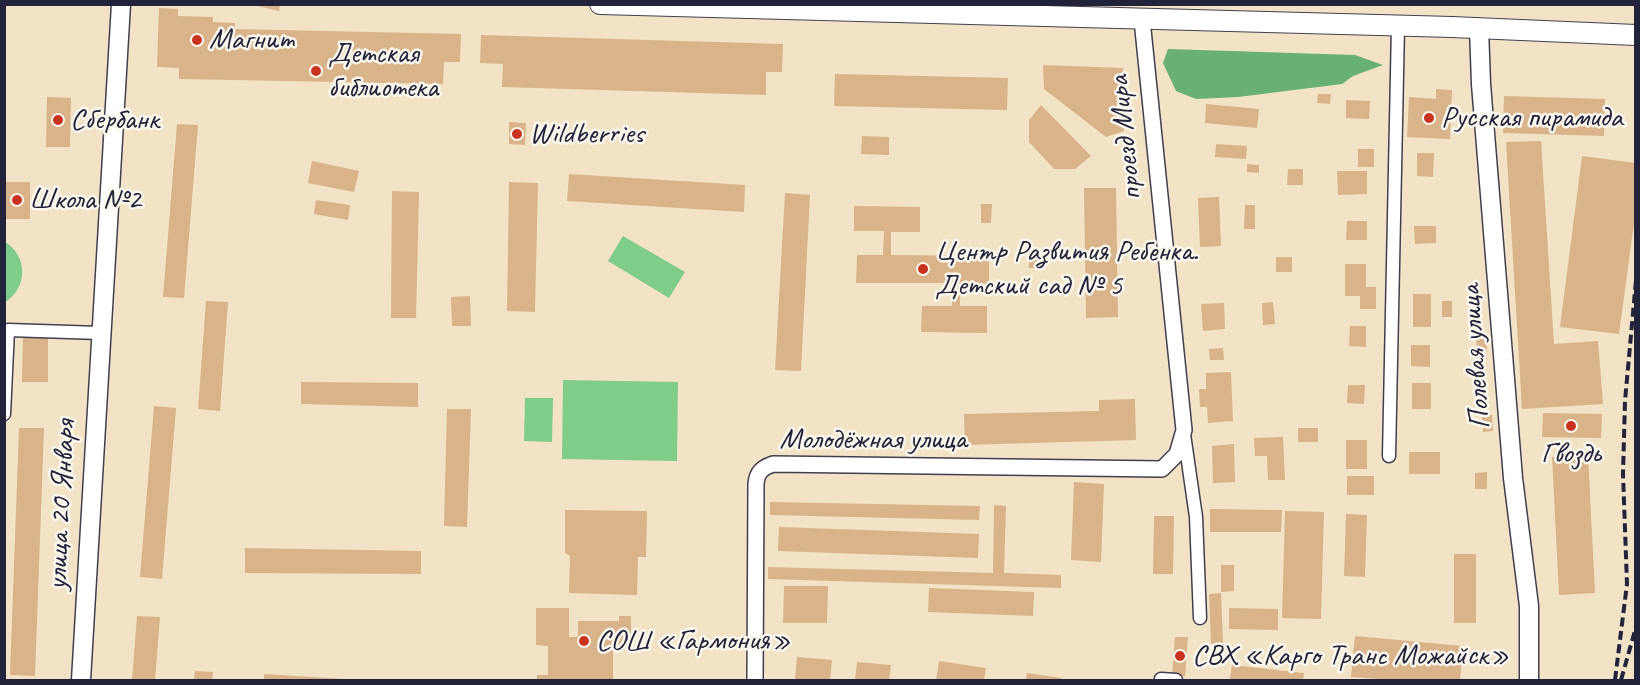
<!DOCTYPE html>
<html>
<head>
<meta charset="utf-8">
<style>
	body { margin:0 }
	#map { position:relative; width:1640px; height:685px; overflow:hidden; background:#f2e3c7; font-family:Caveat,sans-serif }
	canvas { display:block }
	.frame { position:absolute; inset:0; border:6px solid #22223b; pointer-events:none }
</style>
</head>
<body>
<div id="map">
<canvas width="1640" height="685"></canvas>
<div class="frame"></div>
</div>
<script>
const ctx = document.querySelector('canvas').getContext('2d');
ctx.lineJoin = 'round';
function fill(path, color) { ctx.fillStyle = color; ctx.fill(path, 'evenodd'); }
function strokePath(path, color, width, dash) { ctx.strokeStyle = color; ctx.lineWidth = width; ctx.lineCap = dash ? 'butt' : 'round'; ctx.setLineDash(dash || []); ctx.stroke(path); }
function write(font, color, halo, rows, align = 'center') {
  ctx.font = font + ' Caveat,sans-serif'; ctx.lineWidth = 5; ctx.setLineDash([]); ctx.textBaseline = 'middle'; ctx.strokeStyle = halo; ctx.fillStyle = color; for (const [text, x, y, turn = 0] of rows) {
    ctx.save(); ctx.translate(x, y); ctx.rotate((+turn || 0) * Math.PI / 180); ctx.textAlign = isNaN(turn) ? turn : align; if (halo) ctx.strokeText(text, 0, 0); ctx.fillText(text, 0, 0); ctx.restore();
  }
}
const green = new Path2D(`
	M 623,236 L 685,272 L 669,298 L 608,261 Z
	M 5,242 C 28,256 28,288 5,302 Z
	M 563,380 L 678,382 L 677,461 L 562,459 Z
	M 525,398 L 553,398 L 552,442 L 524,441 Z`);
const forest = new Path2D(`
	M 1168,49 L 1355,55 L 1383,65 L 1353,76 L 1342,84 L 1238,97 L 1196,99 L 1176,91 L 1163,63 Z`);
const building = new Path2D(`
	M 249,4 L 280,4 L 279,11 Z
	M 159,8 L 178,9 L 178,16 L 213,17 L 213,22 L 235,23 L 235,29 L 461,34 L 460,62 L 444,62 L 443,84 L 179,79 L 179,68 L 157,67 Z
	M 481,35 L 783,44 L 782,72 L 766,72 L 766,95 L 502,87 L 503,64 L 480,63 Z
	M 1043,65 L 1123,68 L 1124,131 L 1106,137 L 1044,89 Z
	M 835,74 L 1008,78 L 1007,110 L 834,106 Z
	M 1436,89 L 1452,90 L 1450,139 L 1407,137 L 1409,97 L 1436,99 Z
	M 1318,94 L 1331,94 L 1330,104 L 1317,103 Z
	M 1504,96 L 1605,99 L 1604,136 L 1503,133 Z
	M 47,97 L 71,98 L 70,147 L 46,147 Z
	M 1346,100 L 1370,101 L 1369,119 L 1346,118 Z
	M 1206,104 L 1259,109 L 1257,128 L 1205,123 Z
	M 1041,105 L 1091,156 L 1075,169 L 1054,169 L 1029,142 L 1029,120 Z
	M 509,122 L 526,123 L 525,145 L 509,144 Z
	M 177,124 L 198,125 L 184,298 L 163,297 Z
	M 862,136 L 889,137 L 889,155 L 861,154 Z
	M 1541,141 L 1554,344 L 1598,341 L 1603,404 L 1522,409 L 1506,142 Z
	M 1216,144 L 1247,146 L 1246,159 L 1215,157 Z
	M 1358,149 L 1374,149 L 1374,167 L 1358,167 Z
	M 1417,153 L 1434,153 L 1433,177 L 1417,176 Z
	M 1582,156 L 1636,163 L 1636,208 L 1619,334 L 1560,327 Z
	M 312,161 L 359,171 L 354,192 L 308,183 Z
	M 1247,164 L 1259,165 L 1259,173 L 1247,172 Z
	M 1288,169 L 1303,169 L 1303,185 L 1287,185 Z
	M 1337,171 L 1367,171 L 1367,194 L 1338,195 Z
	M 569,174 L 745,185 L 744,212 L 567,201 Z
	M 4,182 L 30,182 L 30,219 L 4,219 Z
	M 509,182 L 538,183 L 535,312 L 507,311 Z
	M 1084,188 L 1116,188 L 1118,317 L 1086,318 Z
	M 392,191 L 419,192 L 416,318 L 391,318 Z
	M 785,193 L 810,195 L 801,371 L 775,370 Z
	M 62,195 L 71,196 L 70,209 L 61,209 Z
	M 1219,197 L 1221,246 L 1200,247 L 1198,198 Z
	M 316,200 L 350,205 L 348,220 L 314,214 Z
	M 981,204 L 992,204 L 991,223 L 981,223 Z
	M 1245,205 L 1255,205 L 1255,229 L 1244,229 Z
	M 854,206 L 920,207 L 920,232 L 891,232 L 891,255 L 989,256 L 989,284 L 960,283 L 960,306 L 987,306 L 987,333 L 921,332 L 922,306 L 952,306 L 952,283 L 856,283 L 857,255 L 883,255 L 884,231 L 854,231 Z
	M 1347,221 L 1367,221 L 1367,240 L 1346,240 Z
	M 1414,226 L 1436,226 L 1436,243 L 1415,244 Z
	M 1029,249 L 1040,249 L 1040,268 L 1029,268 Z
	M 1276,257 L 1292,257 L 1292,272 L 1276,272 Z
	M 1345,264 L 1366,264 L 1366,287 L 1376,287 L 1376,309 L 1360,309 L 1360,296 L 1345,296 Z
	M 1413,294 L 1431,294 L 1431,327 L 1413,327 Z
	M 470,296 L 471,326 L 452,326 L 451,297 Z
	M 206,301 L 228,302 L 220,411 L 198,409 Z
	M 1442,301 L 1452,301 L 1452,317 L 1442,317 Z
	M 1273,302 L 1275,324 L 1263,325 L 1262,303 Z
	M 1224,303 L 1225,329 L 1203,331 L 1201,304 Z
	M 1350,326 L 1366,326 L 1366,347 L 1349,346 Z
	M 23,335 L 48,336 L 48,382 L 22,382 Z
	M 1486,335 L 1487,350 L 1477,351 L 1476,336 Z
	M 1411,345 L 1430,345 L 1430,367 L 1411,366 Z
	M 1223,348 L 1224,360 L 1210,360 L 1209,349 Z
	M 1231,372 L 1233,421 L 1208,423 L 1207,407 L 1200,407 L 1199,389 L 1206,389 L 1206,373 Z
	M 301,382 L 418,383 L 418,407 L 301,404 Z
	M 1412,383 L 1431,383 L 1431,409 L 1412,409 Z
	M 1348,385 L 1365,385 L 1364,404 L 1347,403 Z
	M 1135,399 L 1136,440 L 965,445 L 964,414 L 1099,411 L 1099,400 Z
	M 154,406 L 176,408 L 162,579 L 140,577 Z
	M 447,409 L 471,409 L 467,527 L 444,526 Z
	M 1543,413 L 1602,414 L 1601,438 L 1542,437 Z
	M 1482,415 L 1492,415 L 1493,431 L 1483,432 Z
	M 19,428 L 44,428 L 35,676 L 10,675 Z
	M 1298,428 L 1318,428 L 1318,442 L 1298,442 Z
	M 1283,437 L 1285,480 L 1268,480 L 1267,456 L 1255,456 L 1254,438 Z
	M 1346,440 L 1367,440 L 1367,469 L 1346,469 Z
	M 1234,444 L 1235,482 L 1213,483 L 1212,446 Z
	M 1409,452 L 1440,452 L 1440,474 L 1409,474 Z
	M 1588,455 L 1595,593 L 1559,595 L 1552,457 Z
	M 1487,472 L 1487,489 L 1475,489 L 1475,473 Z
	M 1347,476 L 1374,476 L 1374,495 L 1347,495 Z
	M 1074,482 L 1104,484 L 1101,562 L 1071,560 Z
	M 770,502 L 980,506 L 979,520 L 770,515 Z
	M 994,505 L 1006,506 L 1004,573 L 1061,575 L 1061,588 L 768,579 L 768,567 L 993,573 Z
	M 1210,509 L 1282,510 L 1281,532 L 1210,532 Z
	M 565,510 L 647,511 L 646,557 L 638,557 L 637,595 L 569,593 L 570,556 L 565,553 Z
	M 1285,511 L 1324,512 L 1321,619 L 1282,618 Z
	M 1346,514 L 1367,515 L 1365,577 L 1344,576 Z
	M 1154,516 L 1174,516 L 1173,574 L 1153,574 Z
	M 779,527 L 979,534 L 978,558 L 778,551 Z
	M 245,548 L 421,551 L 421,574 L 245,573 Z
	M 1454,554 L 1476,554 L 1476,623 L 1454,623 Z
	M 1221,565 L 1234,565 L 1234,591 L 1221,592 Z
	M 784,586 L 828,586 L 827,623 L 783,623 Z
	M 929,588 L 1034,592 L 1033,616 L 928,612 Z
	M 1221,593 L 1223,644 L 1211,644 L 1209,594 Z
	M 536,608 L 569,608 L 569,637 L 578,637 L 578,621 L 619,621 L 619,616 L 631,616 L 631,648 L 613,647 L 613,680 L 537,680 L 537,675 L 548,675 L 548,646 L 536,645 Z
	M 1229,608 L 1278,609 L 1278,630 L 1229,629 Z
	M 137,616 L 160,617 L 155,680 L 132,680 Z
	M 1355,636 L 1463,646 L 1460,680 L 1394,680 L 1351,677 Z
	M 1175,637 L 1188,637 L 1185,676 L 1172,675 Z
	M 797,657 L 832,660 L 830,680 L 795,680 Z
	M 939,661 L 986,668 L 984,680 L 936,680 Z
	M 857,662 L 891,665 L 889,680 L 855,680 Z
	M 1232,665 L 1304,673 L 1303,680 L 1230,679 Z
	M 195,671 L 213,672 L 212,680 L 194,680 Z
	M 1027,673 L 1061,678 L 1061,680 L 1026,680 Z
	M 264,674 L 344,679 L 344,680 L 264,680 Z`);
const minor = new Path2D(`
	M 4,414 L 8,330 L 100,333
	M 1184,434 L 1196,517 L 1200,618
	M 1389,456 L 1398,26
	M 1161,679 L 1176,680`);
const tertiary = new Path2D(`
	M 755,680 L 756,484 C 757,472 762,468 773,464 L 1162,469 L 1177,454 L 1184,430 L 1142,20`);
const secondary = new Path2D(`
	M 1479,28 L 1481,84 L 1513,478 L 1529,606 L 1529,680
	M 81,680 L 121,4`);
const primary = new Path2D(`
	M 600,4 L 1452,27 L 1636,35`);
const rail = new Path2D(`
	M 1615,680 L 1627,584 L 1623,474 L 1625,401 L 1636,280
	M 1621,680 L 1636,627`);
const markers = [
	[197,40,6,"#c8321e"],
	[316,71,6,"#c8321e"],
	[1429,118,6,"#c8321e"],
	[58,120,6,"#c8321e"],
	[517,134,6,"#c8321e"],
	[17,200,6,"#c8321e"],
	[923,269,6,"#c8321e"],
	[1571,426,6,"#c8321e"],
	[584,641,6,"#c8321e"],
	[1180,656,6,"#c8321e"]
];
const poiNames = [
	["Магнит",209,40],
	["Детская",328,54],
	["библиотека",328,88],
	["Русская пирамида",1441,118],
	["Сбербанк",70,120],
	["Wildberries",529,134],
	["Школа №2",29,200],
	["Центр Развития Ребенка.",935,252],
	["Детский сад № 5",935,286],
	["Гвоздь",1571,454,"center"],
	["СОШ «Гармония»",596,641],
	["СВХ «Карго Транс Можайск»",1192,656]
];
const streetNames = [
	["проезд Мира",1126,138,-96],
	["Полевая улица",1476,357,-94],
	["Молодёжная улица",873,440],
	["улица 20 Января",62,505,-87]
];
fill(green, '#80cc8a');
fill(forest, '#68b076');
fill(building, '#d9b389');
strokePath(minor, '#413f50', 15);
strokePath(tertiary, '#413f50', 18);
strokePath(secondary, '#413f50', 21);
strokePath(primary, '#413f50', 22);
strokePath(minor, '#fff', 12);
strokePath(tertiary, '#fff', 15);
strokePath(secondary, '#fff', 18);
strokePath(primary, '#fff', 20);
strokePath(rail, '#22223b', 4, [9, 4.5]);
for (const [x, y, r, color] of markers) { const dot = new Path2D(); dot.arc(x, y, r, 0, 2 * Math.PI); ctx.fillStyle = color; ctx.fill(dot); strokePath(dot, '#fbf7ec', 2); }
write('30px', '#22223b', '#fbf7ec', poiNames, 'left');
write('30px', '#22223b', '#fbf7ec', streetNames);
</script>
</body>
</html>
